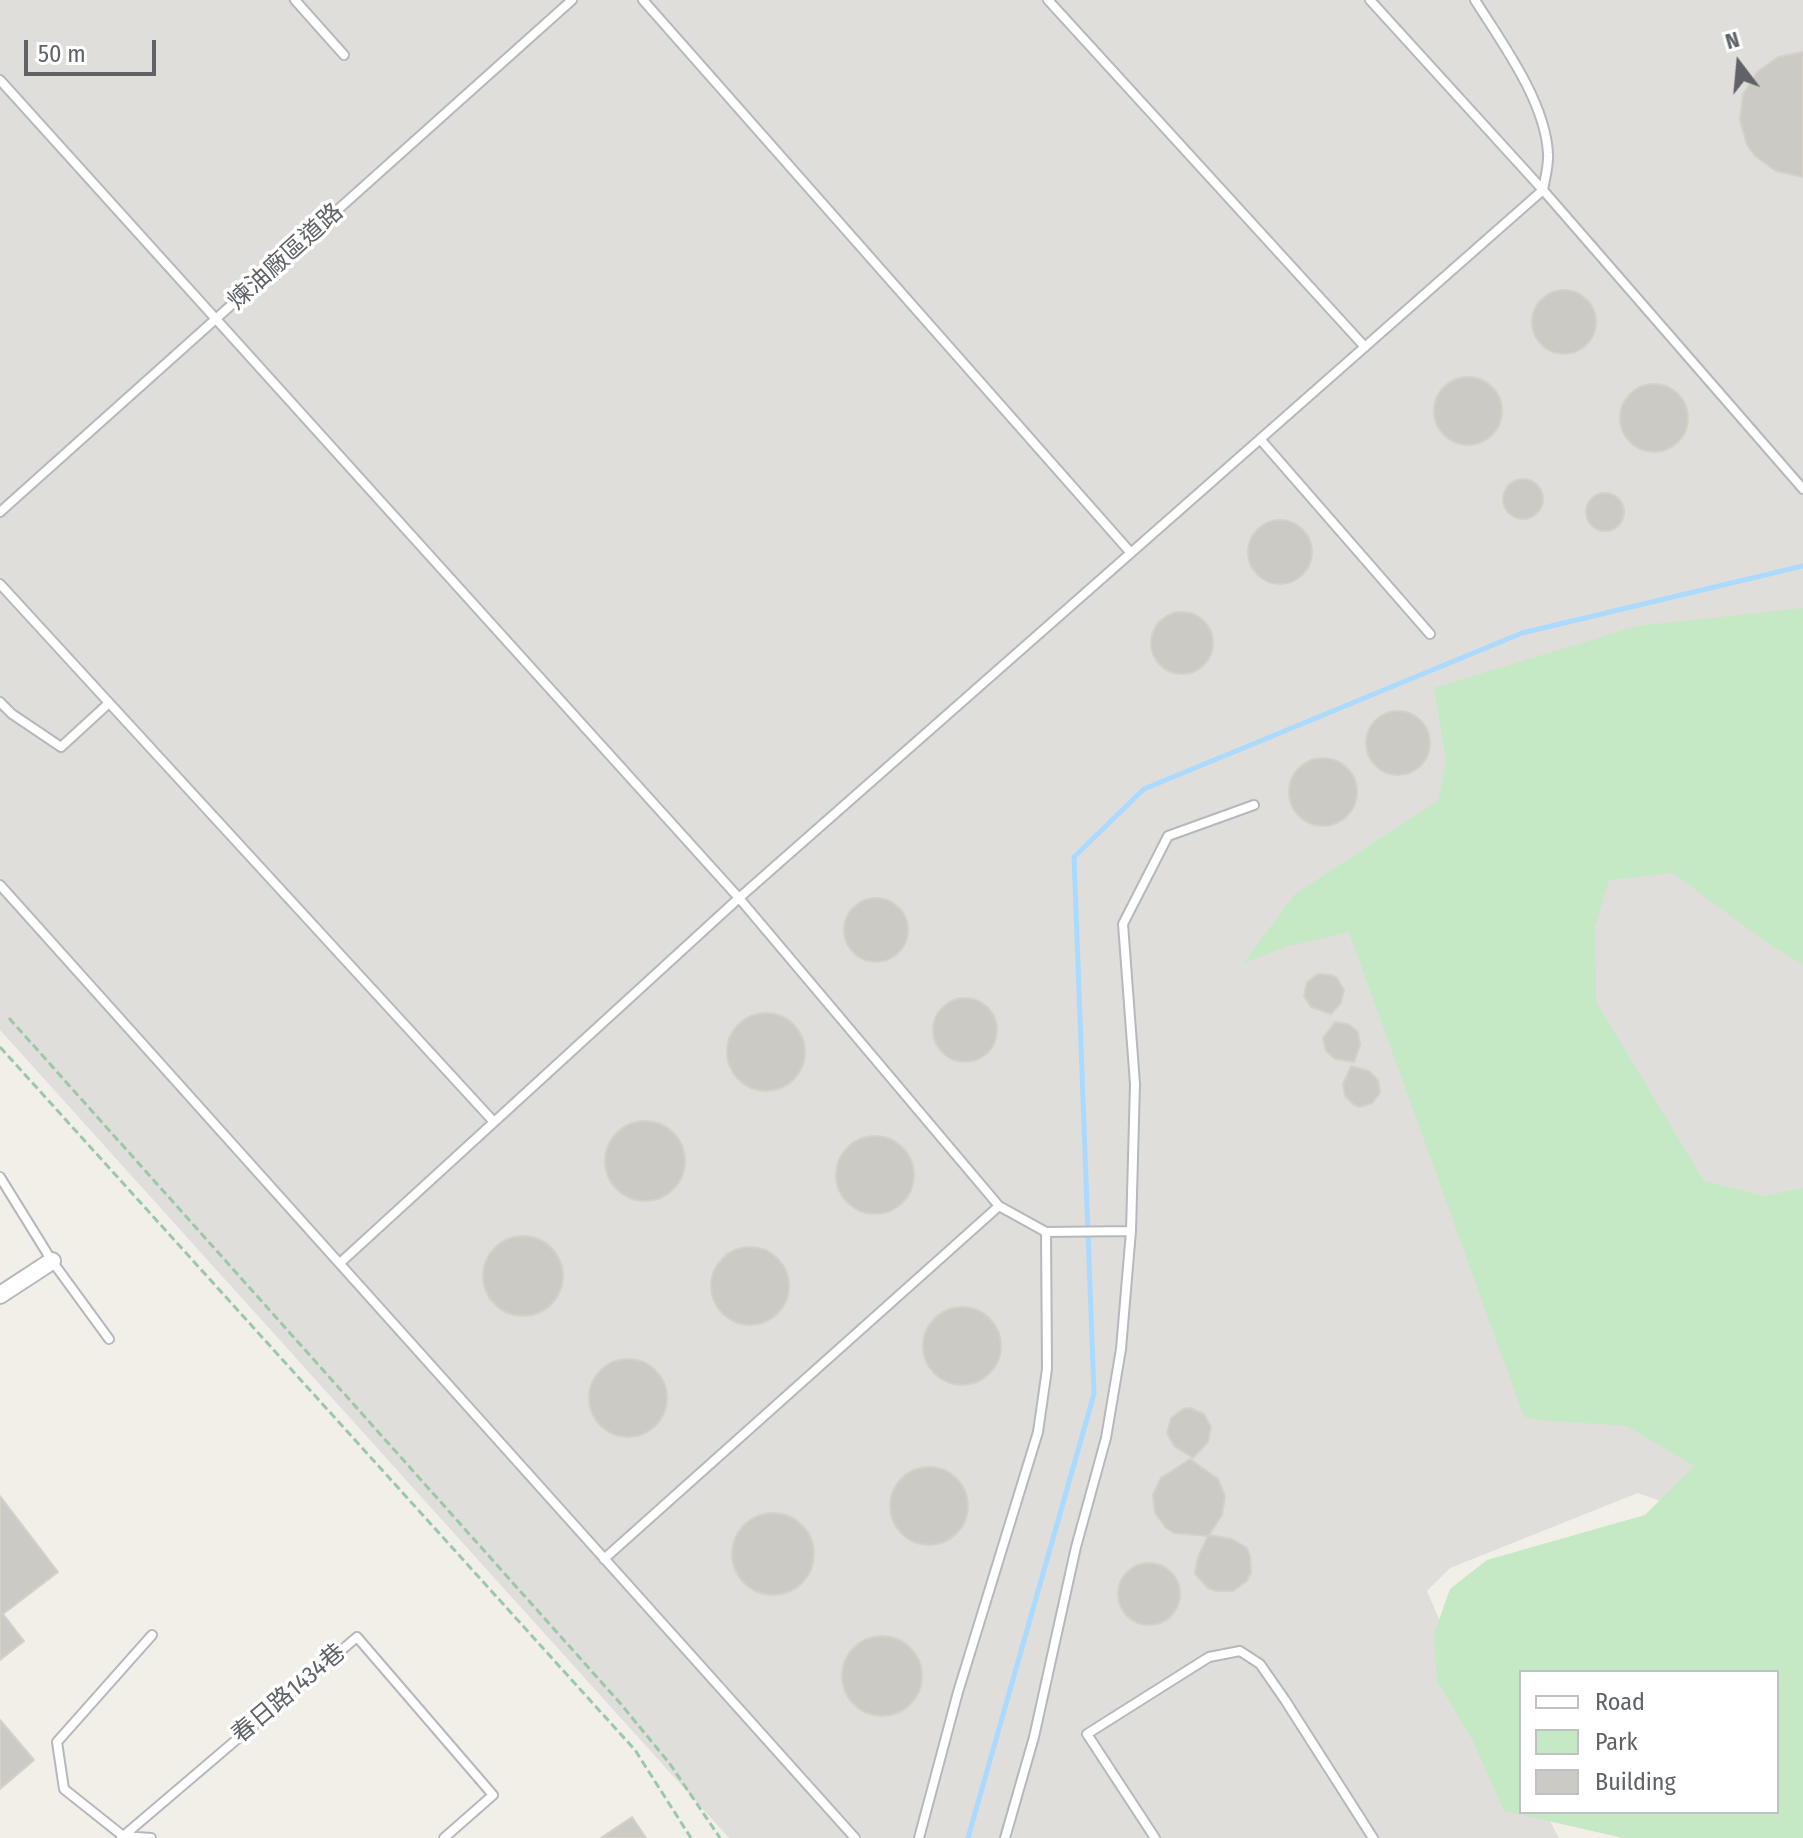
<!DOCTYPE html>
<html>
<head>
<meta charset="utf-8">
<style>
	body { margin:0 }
	#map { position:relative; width:1803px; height:1838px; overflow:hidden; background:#f1efe8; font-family:"Fira Sans Condensed",sans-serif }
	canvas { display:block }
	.legend { position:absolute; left:1519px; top:1670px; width:260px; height:144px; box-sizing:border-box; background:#fff; border:2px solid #bfc1c3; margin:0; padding:10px 14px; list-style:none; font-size:24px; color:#5f6368 }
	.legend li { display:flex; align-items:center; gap:16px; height:40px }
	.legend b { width:40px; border:2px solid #bfc1c3 }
	.north { position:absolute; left:1699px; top:24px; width:80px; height:80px; -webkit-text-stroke:6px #fff; paint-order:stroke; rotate:344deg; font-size:22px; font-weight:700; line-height:32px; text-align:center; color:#5f6368 }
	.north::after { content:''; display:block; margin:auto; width:28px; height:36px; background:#5f6368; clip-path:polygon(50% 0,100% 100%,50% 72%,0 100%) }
	.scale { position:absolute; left:24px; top:40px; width:132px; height:36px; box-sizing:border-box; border:4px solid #5f6368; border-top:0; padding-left:10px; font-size:24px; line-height:28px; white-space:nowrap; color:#5f6368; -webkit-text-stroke:6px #fff; paint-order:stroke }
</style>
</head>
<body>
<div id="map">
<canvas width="1803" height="1838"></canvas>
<ul class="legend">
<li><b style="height:10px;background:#fff"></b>Road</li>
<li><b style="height:22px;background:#c5e8c5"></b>Park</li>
<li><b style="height:22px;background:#cccac5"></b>Building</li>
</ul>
<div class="north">N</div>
<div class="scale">50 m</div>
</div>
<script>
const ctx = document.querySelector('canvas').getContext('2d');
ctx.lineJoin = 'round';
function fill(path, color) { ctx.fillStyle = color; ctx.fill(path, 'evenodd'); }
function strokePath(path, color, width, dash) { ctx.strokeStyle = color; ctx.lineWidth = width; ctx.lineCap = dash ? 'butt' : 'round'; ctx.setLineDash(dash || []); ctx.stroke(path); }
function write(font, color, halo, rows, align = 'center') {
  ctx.font = font + ' "Fira Sans Condensed","Noto Sans TC",sans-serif'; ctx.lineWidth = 7; ctx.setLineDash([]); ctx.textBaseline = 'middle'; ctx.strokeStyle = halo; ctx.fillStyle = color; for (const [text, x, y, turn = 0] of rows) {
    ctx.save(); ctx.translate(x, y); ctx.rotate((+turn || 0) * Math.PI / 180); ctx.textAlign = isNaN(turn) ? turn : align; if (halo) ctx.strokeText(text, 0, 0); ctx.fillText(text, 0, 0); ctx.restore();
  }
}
const industrial = new Path2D(`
	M 0,0 L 1803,0 L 1803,1551 L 1638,1493 L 1450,1568 L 1427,1591 L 1521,1812 L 1545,1812 L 1559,1838 L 729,1838 L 0,1030 Z`);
const green = new Path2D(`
	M 1803,608 L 1803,965 L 1763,940 L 1673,873 L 1609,880 L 1595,927 L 1596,1002 L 1704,1181 L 1764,1196 L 1803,1188 L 1803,1838 L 1623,1838 L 1504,1811 L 1473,1741 L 1437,1681 L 1434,1634 L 1450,1589 L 1487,1560 L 1645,1515 L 1694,1466 L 1627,1426 L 1539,1420 L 1524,1417 L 1349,932 L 1288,946 L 1244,963 L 1295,894 L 1438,801 L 1446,761 L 1434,688 L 1637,626 ZM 1521,1672 L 1777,1672 L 1777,1812 L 1521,1812 Z`);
const stream = new Path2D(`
	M 968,1838 L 1094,1394 L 1074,857 L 1144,789 L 1522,633 L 1803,566`);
const building = new Path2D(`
	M 1803,52 L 1803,177 L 1776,171 L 1755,156 L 1747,145 L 1740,120 L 1743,94 L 1757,72 L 1778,57 Z
	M1532 322a32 32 0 1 1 64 0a32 32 0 1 1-64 0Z
	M1434 411a34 34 0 1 1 68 0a34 34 0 1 1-68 0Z
	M1620 418a34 34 0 1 1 68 0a34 34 0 1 1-68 0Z
	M1503 499a20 20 0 1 1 40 0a20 20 0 1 1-40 0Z
	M1586 512a19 19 0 1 1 38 0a19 19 0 1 1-38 0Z
	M1248 552a32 32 0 1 1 64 0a32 32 0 1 1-64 0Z
	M1151 643a31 31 0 1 1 62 0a31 31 0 1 1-62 0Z
	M1366 743a32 32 0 1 1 64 0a32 32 0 1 1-64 0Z
	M1289 792a34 34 0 1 1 68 0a34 34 0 1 1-68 0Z
	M844 930a32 32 0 1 1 64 0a32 32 0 1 1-64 0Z
	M 1318,974 L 1331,975 L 1337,978 L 1344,990 L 1341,1003 L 1331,1014 L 1311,1007 L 1304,996 L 1307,982 Z
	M933 1030a32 32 0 1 1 64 0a32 32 0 1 1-64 0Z
	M727 1052a39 39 0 1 1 78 0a39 39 0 1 1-78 0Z
	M 1335,1022 L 1348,1024 L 1358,1032 L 1360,1045 L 1354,1062 L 1335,1059 L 1326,1051 L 1323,1038 Z
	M 1351,1066 L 1369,1071 L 1378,1080 L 1380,1093 L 1372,1103 L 1360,1107 L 1354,1105 L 1345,1096 L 1343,1084 Z
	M605 1161a40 40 0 1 1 80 0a40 40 0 1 1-80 0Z
	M836 1175a39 39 0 1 1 78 0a39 39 0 1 1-78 0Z
	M483 1276a40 40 0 1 1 80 0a40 40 0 1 1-80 0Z
	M711 1286a39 39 0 1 1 78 0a39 39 0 1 1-78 0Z
	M923 1346a39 39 0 1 1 78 0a39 39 0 1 1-78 0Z
	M589 1398a39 39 0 1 1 78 0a39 39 0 1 1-78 0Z
	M 1190,1408 L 1204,1414 L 1211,1427 L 1208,1442 L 1193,1458 L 1174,1446 L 1167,1433 L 1171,1418 L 1183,1409 Z
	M 1190,1459 L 1218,1479 L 1225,1496 L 1222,1515 L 1209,1535 L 1232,1539 L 1247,1548 L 1250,1556 L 1251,1573 L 1247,1581 L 1233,1591 L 1216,1591 L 1208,1588 L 1195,1574 L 1198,1557 L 1208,1536 L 1174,1533 L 1166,1528 L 1155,1513 L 1153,1495 L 1161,1478 Z
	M890 1506a39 39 0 1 1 78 0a39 39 0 1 1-78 0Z
	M 0,1496 L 58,1572 L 3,1614 L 24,1641 L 0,1660 Z
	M732 1554a41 41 0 1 1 82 0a41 41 0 1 1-82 0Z
	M1118 1594a31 31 0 1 1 62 0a31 31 0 1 1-62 0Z
	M842 1676a40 40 0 1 1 80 0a40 40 0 1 1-80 0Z
	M 0,1720 L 34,1760 L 0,1789 Z
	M 632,1817 L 646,1838 L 601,1838 Z`);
const path = new Path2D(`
	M 9,1018 L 620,1703 L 670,1764 L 720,1838
	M 0,1047 L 635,1750 L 691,1838`);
const service = new Path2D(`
	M 295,0 L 344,55
	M 643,0 L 1131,553
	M 1048,0 L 1365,347
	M 1370,0 L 1543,190 L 1803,489
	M 0,80 L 739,898 L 999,1206 L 1046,1232 L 1131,1231
	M 1260,439 L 1430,634
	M 0,512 L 572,0
	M 0,584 L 494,1122
	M 0,702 L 12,714 L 61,747 L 109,703
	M 0,885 L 855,1838
	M 0,1177 L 52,1261 L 109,1339
	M 340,1263 L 739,898 L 1543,190 C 1545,178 1549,165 1548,153 C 1545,101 1502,43 1475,0
	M 604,1559 L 999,1206
	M 121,1838 L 357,1637 L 493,1795 L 444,1838
	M 151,1838 L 123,1836 L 64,1789 L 57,1742 L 152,1635
	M 919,1838 L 958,1692 L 1038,1432 L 1047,1369 L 1046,1232
	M 1005,1838 L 1034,1737 L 1076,1547 L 1106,1438 L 1121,1349 L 1131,1231 L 1135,1084 L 1123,924 L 1168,836 L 1254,805
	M 1155,1838 L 1087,1734 L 1209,1657 L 1240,1651 L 1260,1664 L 1285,1700 L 1373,1838`);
const minor = new Path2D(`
	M 0,1295 L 52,1261`);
const streetNames = [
	["煉油廠區道路",286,257,-42],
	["春日路1434巷",289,1694,-40]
];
fill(industrial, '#e0deda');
fill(green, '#c5e8c5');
strokePath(stream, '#aadaff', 5);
fill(building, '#cccac5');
strokePath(building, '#d6d1c6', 2);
strokePath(service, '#b5b8bc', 12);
strokePath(minor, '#b5b8bc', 20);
strokePath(path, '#9cc7a9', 3, [8, 4]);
strokePath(service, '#fff', 8);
strokePath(minor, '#fff', 16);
write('24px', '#5f6368', '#fff', streetNames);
</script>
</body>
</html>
